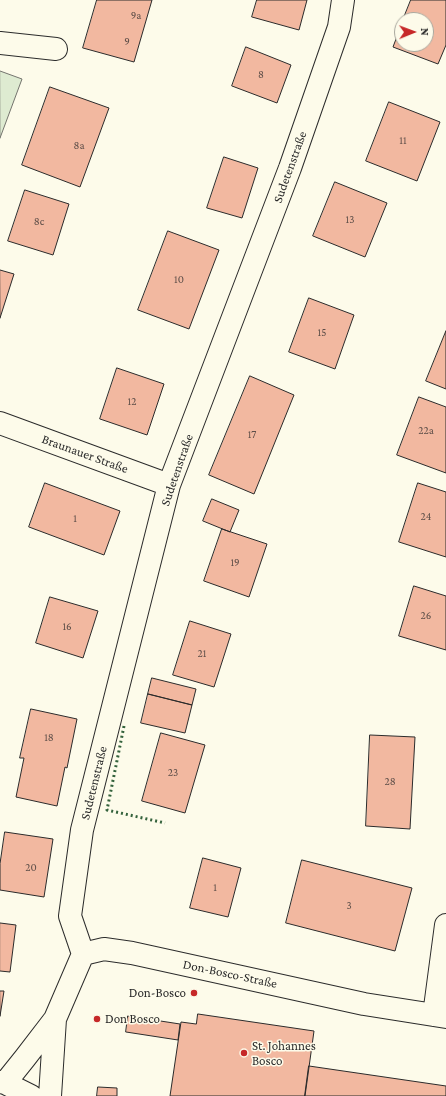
<!DOCTYPE html>
<html>
<head>
<meta charset="utf-8">
<style>
	body { margin:0 }
	#map { position:relative; width:446px; height:1096px; overflow:hidden; background:#fdfbea; font-family:"Crimson Pro",serif }
	canvas { display:block }
	.north { position:absolute; left:394px; top:12px; width:40px; height:40px; box-sizing:border-box; background:#fdfbea; border:1px solid #a9a89e; border-radius:50%; rotate:89deg; font-size:11px; font-weight:700; line-height:16px; text-align:center; color:#2b2b2b }
	.north::after { content:''; display:block; margin:auto; width:14px; height:18px; background:#c62828; clip-path:polygon(50% 0,100% 100%,50% 72%,0 100%) }
</style>
</head>
<body>
<div id="map">
<canvas width="446" height="1096"></canvas>
<div class="north">N</div>
</div>
<script>
const ctx = document.querySelector('canvas').getContext('2d');
ctx.lineJoin = 'round';
function fill(path, color) { ctx.fillStyle = color; ctx.fill(path, 'evenodd'); }
function strokePath(path, color, width, dash) { ctx.strokeStyle = color; ctx.lineWidth = width; ctx.lineCap = dash ? 'butt' : 'round'; ctx.setLineDash(dash || []); ctx.stroke(path); }
function write(font, color, halo, rows, align = 'center') {
  ctx.font = font + ' "Crimson Pro",serif'; ctx.lineWidth = 3; ctx.setLineDash([]); ctx.textBaseline = 'middle'; ctx.strokeStyle = halo; ctx.fillStyle = color; for (const [text, x, y, turn = 0] of rows) {
    ctx.save(); ctx.translate(x, y); ctx.rotate((+turn || 0) * Math.PI / 180); ctx.textAlign = isNaN(turn) ? turn : align; if (halo) ctx.strokeText(text, 0, 0); ctx.fillText(text, 0, 0); ctx.restore();
  }
}
const green = new Path2D(`
	M 0,71 L 22,79 L 0,138 Z`);
const building = new Path2D(`
	M 97,0 L 152,0 L 134,62 L 83,48 Z
	M 257,0 L 307,0 L 299,30 L 252,17 Z
	M 411,0 L 446,0 L 446,45 L 438,64 L 393,47 L 402,23 L 402,44 L 426,44 L 426,20 L 403,20 Z
	M 246,47 L 291,65 L 277,103 L 232,86 Z
	M 50,87 L 109,108 L 80,187 L 22,165 Z
	M 389,102 L 440,122 L 417,181 L 366,161 Z
	M 224,157 L 258,168 L 242,218 L 207,208 Z
	M 335,182 L 387,203 L 365,257 L 313,236 Z
	M 25,190 L 69,204 L 53,255 L 8,241 Z
	M 168,231 L 219,250 L 189,329 L 138,310 Z
	M 0,270 L 14,274 L 0,318 Z
	M 309,298 L 354,315 L 335,369 L 289,352 Z
	M 446,331 L 446,389 L 426,381 Z
	M 117,368 L 164,384 L 147,435 L 100,419 Z
	M 250,376 L 294,395 L 254,494 L 209,475 Z
	M 419,397 L 446,407 L 446,473 L 397,455 Z
	M 45,483 L 120,511 L 104,555 L 29,527 Z
	M 418,483 L 446,492 L 446,557 L 399,542 Z
	M 212,499 L 239,510 L 230,532 L 203,521 Z
	M 222,529 L 267,544 L 249,597 L 204,581 Z
	M 414,586 L 446,596 L 446,650 L 399,636 Z
	M 50,597 L 98,611 L 83,658 L 36,643 Z
	M 190,621 L 231,634 L 214,687 L 173,675 Z
	M 152,678 L 196,689 L 192,705 L 148,694 Z
	M 148,694 L 192,705 L 185,733 L 141,723 Z
	M 31,709 L 77,719 L 67,768 L 65,767 L 57,806 L 16,797 L 24,758 L 20,758 Z
	M 161,733 L 205,745 L 185,813 L 142,801 Z
	M 370,735 L 415,737 L 410,829 L 366,826 Z
	M 5,832 L 53,839 L 44,897 L 0,890 L 0,864 Z
	M 203,858 L 241,868 L 228,917 L 190,908 Z
	M 302,860 L 412,888 L 395,951 L 286,923 Z
	M 0,923 L 16,925 L 10,972 L 0,971 Z
	M 0,991 L 4,991 L 0,1016 Z
	M 198,1014 L 314,1031 L 305,1096 L 170,1096 L 181,1022 L 196,1024 Z
	M 128,1016 L 180,1024 L 178,1040 L 126,1032 Z
	M 309,1066 L 446,1086 L 446,1096 L 305,1096 Z
	M 98,1087 L 117,1088 L 117,1096 L 97,1096 Z`);
const minor = new Path2D(`
	M 0,43 L 56,49
	M 0,423 L 169,485
	M 83,954 L 70,916 L 82,830 L 169,485 L 290,168 L 339,27 L 343,0
	M 83,954 L 104,949 L 132,953 L 364,1004 L 446,1017
	M 434,1015 L 446,925
	M 0,1082 L 5,1083 L 31,1096
	M 5,1083 L 25,1058 L 55,1019 L 83,954
	M 50,1096 L 55,1019`);
const hedge = new Path2D(`
	M 124,726 L 107,810 L 165,823`);
const markers = [
	[194,993,4,"#c62828"],
	[97,1019,4,"#c62828"],
	[244,1053,4,"#c62828"]
];
const numberNames = [
	["9a",136,16],
	["9",127,42],
	["8",261,75],
	["11",403,141],
	["8a",79,146],
	["13",350,220],
	["8c",39,222],
	["10",179,280],
	["15",322,333],
	["12",132,402],
	["22a",426,431],
	["17",252,435],
	["24",426,517],
	["1",75,519],
	["19",235,563],
	["26",426,616],
	["16",67,627],
	["21",202,654],
	["18",49,738],
	["23",173,773],
	["28",390,782],
	["20",31,868],
	["1",215,888],
	["3",349,906]
];
const streetNames = [
	["Sudetenstraße",290,167,-70],
	["Braunauer Straße",85,454,20],
	["Sudetenstraße",177,470,-71],
	["Sudetenstraße",94,783,-76],
	["Don-Bosco-Straße",230,974,12]
];
const poiNames = [
	["Don-Bosco",186,993,"right"],
	["Don Bosco",105,1019],
	["St. Johannes",252,1046],
	["Bosco",252,1061]
];
fill(green, '#deebd1');
strokePath(green, '#74746e', 1);
fill(building, '#f2b8a0');
strokePath(building, '#2b2b2b', 1);
strokePath(minor, '#2b2b2b', 24);
strokePath(minor, '#fdfbea', 22);
strokePath(hedge, '#34623c', 3, [2, 3]);
for (const [x, y, r, color] of markers) { const dot = new Path2D(); dot.arc(x, y, r, 0, 2 * Math.PI); ctx.fillStyle = color; ctx.fill(dot); strokePath(dot, '#fdfbea', 1.5); }
write('11px', '#5d4e48', null, numberNames);
write('13px', '#2b2b2b', '#fdfbea', streetNames);
write('13px', '#2b2b2b', '#fdfbea', poiNames, 'left');
</script>
</body>
</html>
